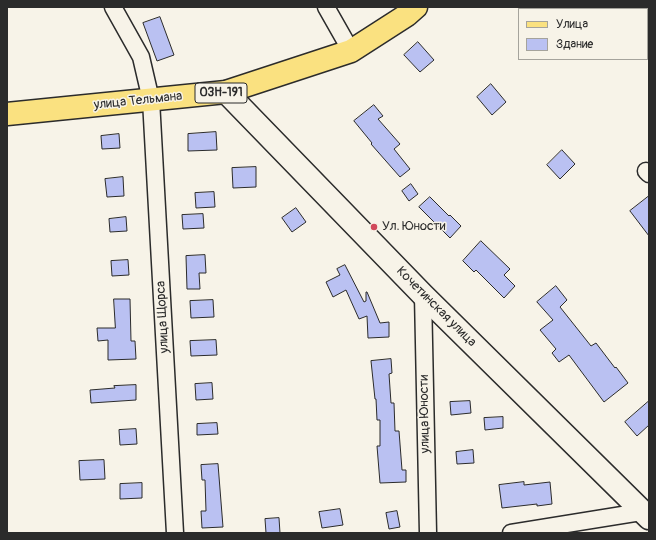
<!DOCTYPE html>
<html>
<head>
<meta charset="utf-8">
<style>
	body { margin:0 }
	#map { position:relative; width:656px; height:540px; overflow:hidden; background:#f7f3e8; font-family:Pangolin,sans-serif }
	canvas { display:block }
	.frame { position:absolute; inset:0; border:8px solid #2b2b2b; pointer-events:none }
	.legend { position:absolute; left:518px; top:8px; width:130px; height:52px; box-sizing:border-box; background:#f7f3e8; border:1px solid #a5a39c; margin:0; padding:5px 7px; list-style:none; font-size:12px; color:#2b2b2b }
	.legend li { display:flex; align-items:center; gap:8px; height:20px }
	.legend b { width:20px; border:1px solid #a5a39c }
</style>
</head>
<body>
<div id="map">
<canvas width="656" height="540"></canvas>
<div class="frame"></div>
<ul class="legend">
<li><b style="height:5px;background:#fae180"></b>Улица</li>
<li><b style="height:11px;background:#bac1f2"></b>Здание</li>
</ul>
</div>
<script>
const ctx = document.querySelector('canvas').getContext('2d');
ctx.lineJoin = 'round';
function fill(path, color) { ctx.fillStyle = color; ctx.fill(path, 'evenodd'); }
function strokePath(path, color, width, dash) { ctx.strokeStyle = color; ctx.lineWidth = width; ctx.lineCap = dash ? 'butt' : 'round'; ctx.setLineDash(dash || []); ctx.stroke(path); }
function write(font, color, halo, rows, align = 'center') {
  ctx.font = font + ' Pangolin,sans-serif'; ctx.lineWidth = 3; ctx.setLineDash([]); ctx.textBaseline = 'middle'; ctx.strokeStyle = halo; ctx.fillStyle = color; for (const [text, x, y, turn = 0] of rows) {
    ctx.save(); ctx.translate(x, y); ctx.rotate((+turn || 0) * Math.PI / 180); ctx.textAlign = isNaN(turn) ? turn : align; if (halo) ctx.strokeText(text, 0, 0); ctx.fillText(text, 0, 0); ctx.restore();
  }
}
const building = new Path2D(`
	M 160,17 L 174,55 L 157,61 L 143,23 Z
	M 418,42 L 434,60 L 420,72 L 404,55 Z
	M 491,84 L 506,102 L 492,115 L 477,97 Z
	M 374,105 L 383,116 L 378,119 L 400,144 L 394,149 L 410,169 L 400,177 L 371,144 L 372,143 L 354,121 Z
	M 216,132 L 217,150 L 188,151 L 188,134 Z
	M 119,134 L 120,148 L 102,149 L 101,136 Z
	M 562,150 L 575,164 L 560,179 L 547,165 Z
	M 256,167 L 256,187 L 233,188 L 232,168 Z
	M 123,177 L 124,196 L 107,197 L 105,179 Z
	M 411,184 L 418,194 L 409,201 L 402,191 Z
	M 214,192 L 215,207 L 196,208 L 195,193 Z
	M 649,196 L 649,236 L 630,211 Z
	M 430,197 L 449,216 L 450,215 L 461,226 L 450,238 L 419,207 Z
	M 296,208 L 306,222 L 292,232 L 282,218 Z
	M 203,214 L 204,228 L 183,229 L 182,215 Z
	M 126,217 L 127,231 L 110,232 L 109,219 Z
	M 481,241 L 510,269 L 504,275 L 515,286 L 504,298 L 476,270 L 474,272 L 463,261 Z
	M 205,255 L 206,273 L 199,273 L 200,289 L 187,289 L 186,256 Z
	M 128,260 L 129,275 L 112,276 L 111,261 Z
	M 345,265 L 364,302 L 366,301 L 366,292 L 367,292 L 380,323 L 389,322 L 389,337 L 368,338 L 367,316 L 359,319 L 346,290 L 333,297 L 326,282 L 340,275 L 337,269 Z
	M 556,286 L 567,300 L 560,307 L 591,346 L 596,343 L 615,368 L 616,367 L 628,383 L 604,402 L 569,355 L 559,362 L 552,353 L 556,349 L 540,330 L 553,320 L 537,302 Z
	M 114,299 L 130,299 L 131,341 L 135,341 L 136,359 L 108,360 L 108,340 L 98,341 L 97,328 L 115,328 Z
	M 213,300 L 214,317 L 191,318 L 190,301 Z
	M 216,340 L 217,355 L 191,356 L 190,341 Z
	M 391,359 L 392,373 L 389,374 L 391,403 L 394,403 L 395,431 L 399,431 L 402,470 L 406,470 L 406,482 L 380,483 L 377,446 L 380,446 L 380,420 L 377,420 L 376,399 L 375,399 L 371,361 Z
	M 212,383 L 213,399 L 196,400 L 195,384 Z
	M 136,385 L 136,400 L 91,403 L 90,390 L 115,388 L 114,386 Z
	M 470,401 L 471,413 L 451,415 L 450,402 Z
	M 649,401 L 649,425 L 637,436 L 625,422 Z
	M 503,417 L 503,428 L 485,430 L 484,418 Z
	M 217,423 L 218,434 L 197,435 L 197,424 Z
	M 136,429 L 137,444 L 120,445 L 119,430 Z
	M 473,450 L 474,463 L 457,464 L 456,452 Z
	M 104,460 L 105,479 L 80,480 L 79,461 Z
	M 218,464 L 223,527 L 202,528 L 201,511 L 206,511 L 205,480 L 202,480 L 201,465 Z
	M 524,482 L 524,485 L 550,482 L 552,504 L 537,506 L 537,504 L 502,508 L 499,485 Z
	M 142,483 L 142,498 L 120,499 L 120,484 Z
	M 340,509 L 343,525 L 322,528 L 319,512 Z
	M 397,511 L 400,527 L 389,529 L 386,513 Z
	M 279,518 L 280,533 L 266,533 L 265,519 Z`);
const street = new Path2D(`
	M 113,7 L 141,57 L 151,100 L 175,533
	M 326,7 L 351,51
	M 646,171 L 649,174
	M 423,295 L 428,533
	M 511,533 L 641,512`);
const secondary = new Path2D(`
	M 226,92 L 423,295 L 649,518`);
const primary = new Path2D(`
	M 7,114 L 226,92 L 351,51 L 407,15 L 416,7`);
const markers = [
	[374,227,4,"#d1495b"]
];
const shields = [
	[221,93,52]
];
const shieldNames = [
	["03Н-191",221,93]
];
const streetNames = [
	["улица Тельмана",138,101,-6],
	["Кочетинская улица",436,307,45],
	["улица Щорса",163,317,-93],
	["улица Юности",425,414,-91]
];
const poiNames = [
	["Ул. Юности",382,227]
];
fill(building, '#bac1f2');
strokePath(building, '#2b2b2b', 1);
strokePath(street, '#2b2b2b', 19);
strokePath(secondary, '#2b2b2b', 25);
strokePath(primary, '#2b2b2b', 25);
strokePath(street, '#f7f3e8', 16);
strokePath(secondary, '#f7f3e8', 22);
strokePath(primary, '#fae180', 22);
for (const [x, y, r, color] of markers) { const dot = new Path2D(); dot.arc(x, y, r, 0, 2 * Math.PI); ctx.fillStyle = color; ctx.fill(dot); strokePath(dot, '#f7f3e8', 1.5); }
for (const [x, y, w] of shields) { const box = new Path2D(); box.roundRect(x - w / 2, y - 10, w, 20, 3); ctx.fillStyle = '#f7f3e8'; ctx.fill(box); strokePath(box, '#2b2b2b', 1); }
write('bold 12px', '#2b2b2b', null, shieldNames);
write('13px', '#2b2b2b', '#f7f3e8', streetNames);
write('13px', '#2b2b2b', '#f7f3e8', poiNames, 'left');
</script>
</body>
</html>
